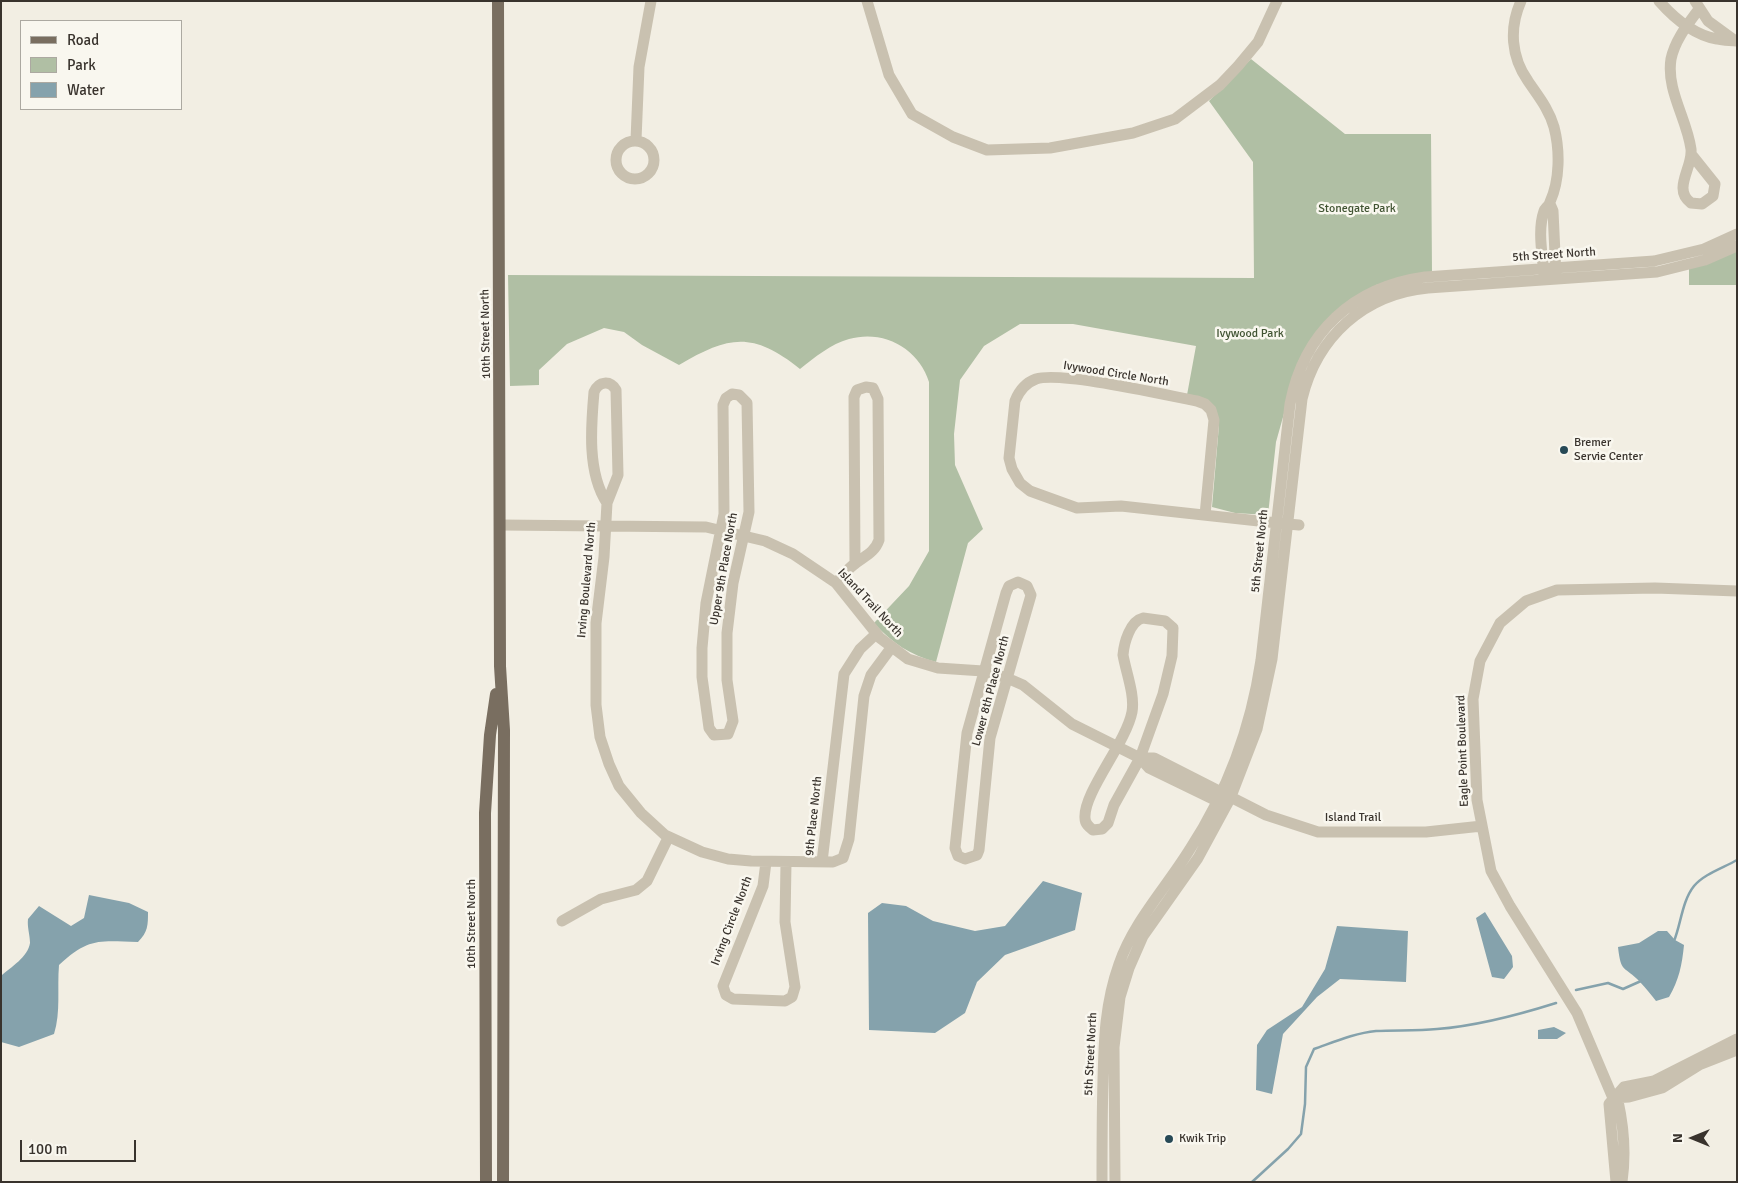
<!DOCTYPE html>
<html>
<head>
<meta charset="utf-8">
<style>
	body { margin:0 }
	#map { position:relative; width:1738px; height:1183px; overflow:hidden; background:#f2eee3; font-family:Signika,sans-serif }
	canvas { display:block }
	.frame { position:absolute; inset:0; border:2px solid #39332d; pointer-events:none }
	.legend { position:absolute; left:20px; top:20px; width:162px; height:90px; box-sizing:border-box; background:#f9f7ef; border:1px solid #aca9a1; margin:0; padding:6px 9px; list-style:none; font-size:15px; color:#39332d }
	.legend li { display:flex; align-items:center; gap:10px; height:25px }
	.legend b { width:25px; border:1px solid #aca9a1 }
	.north { position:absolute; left:1668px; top:1113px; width:50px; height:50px; -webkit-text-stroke:4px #f9f7ef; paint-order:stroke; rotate:270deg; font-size:14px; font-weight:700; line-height:20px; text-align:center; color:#39332d }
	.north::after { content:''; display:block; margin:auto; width:18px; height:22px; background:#39332d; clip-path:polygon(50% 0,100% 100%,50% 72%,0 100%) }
	.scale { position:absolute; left:20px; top:1140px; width:116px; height:22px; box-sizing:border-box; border:2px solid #39332d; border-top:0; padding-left:6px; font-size:15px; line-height:18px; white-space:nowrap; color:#39332d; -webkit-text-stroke:4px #f9f7ef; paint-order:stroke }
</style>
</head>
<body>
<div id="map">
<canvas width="1738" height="1183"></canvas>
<div class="frame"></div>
<ul class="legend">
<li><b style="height:6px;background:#796e60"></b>Road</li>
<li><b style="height:14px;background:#b0bfa4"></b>Park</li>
<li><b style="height:14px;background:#85a2ac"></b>Water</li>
</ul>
<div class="north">N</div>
<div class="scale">100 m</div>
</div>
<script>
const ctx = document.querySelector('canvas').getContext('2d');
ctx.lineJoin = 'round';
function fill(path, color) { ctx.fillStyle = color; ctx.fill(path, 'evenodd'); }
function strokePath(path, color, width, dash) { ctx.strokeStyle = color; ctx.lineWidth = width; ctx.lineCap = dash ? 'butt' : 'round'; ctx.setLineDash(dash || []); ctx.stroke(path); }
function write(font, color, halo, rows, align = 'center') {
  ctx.font = font + ' Signika,sans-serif'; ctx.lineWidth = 5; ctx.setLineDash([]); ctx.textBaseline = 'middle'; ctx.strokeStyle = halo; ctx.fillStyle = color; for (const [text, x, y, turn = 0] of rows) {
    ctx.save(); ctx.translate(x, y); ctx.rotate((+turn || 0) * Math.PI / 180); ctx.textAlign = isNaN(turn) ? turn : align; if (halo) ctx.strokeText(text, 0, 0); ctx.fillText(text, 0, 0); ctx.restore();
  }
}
const green = new Path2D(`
	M 1251,59 L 1345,134 L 1431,134 L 1432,273 L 1376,285 L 1299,360 L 1276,442 L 1268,515 L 1235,513 L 1212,507 L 1219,425 L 1215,408 L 1187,395 L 1196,346 L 1073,324 L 1020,324 L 984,346 L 960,380 L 954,434 L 955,465 L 983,529 L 968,543 L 936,662 C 910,655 892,643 874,623 L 909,586 L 929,551 L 929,382 C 919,349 884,329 849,339 C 831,344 815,357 800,369 C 752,331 729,336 679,365 L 642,345 L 624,332 L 604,328 L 567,344 L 539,370 L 539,385 L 510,386 L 508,275 L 1254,278 L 1253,162 L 1209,101 Z
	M 1737,250 L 1737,285 L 1689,285 L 1689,269 Z`);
const water = new Path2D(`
	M 1043,881 L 1082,893 L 1075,930 L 1005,955 L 977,982 L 965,1013 L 935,1033 L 869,1030 L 868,913 L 882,903 L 906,906 L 933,921 L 975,931 L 1005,926 Z
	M 89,895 L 129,903 L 148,912 C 148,925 148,932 138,942 C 100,941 89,937 59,965 C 57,989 61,1012 54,1034 L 19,1047 L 1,1042 L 1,976 C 11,967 28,957 30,943 C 30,935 27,927 28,919 L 39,906 L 71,926 L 84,918 Z
	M 1485,912 L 1512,956 L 1513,967 L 1504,979 L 1492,977 L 1476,918 Z
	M 1337,926 L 1408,931 L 1406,982 L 1340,979 L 1317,997 L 1283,1034 L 1272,1094 L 1256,1090 L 1257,1045 L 1267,1030 L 1302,1007 L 1325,969 Z
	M 1658,931 L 1667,931 L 1675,940 L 1684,945 C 1682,965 1679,980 1669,997 L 1656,1001 C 1651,995 1646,988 1640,982 C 1624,965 1621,974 1618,947 L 1639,943 Z
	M 1554,1027 L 1566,1033 L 1557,1039 L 1538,1039 L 1538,1030 Z`);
const stream = new Path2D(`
	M 1674,941 C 1681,924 1682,901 1694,886 C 1704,874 1723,868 1737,860
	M 1576,990 L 1608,983 L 1623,989 L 1641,981
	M 1252,1182 L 1288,1149 L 1301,1134 L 1305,1104 L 1306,1067 L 1314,1049 C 1334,1042 1355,1033 1376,1031 C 1397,1030 1417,1031 1437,1029 C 1478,1026 1518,1015 1556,1003`);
const minor = new Path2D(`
	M 867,1 L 889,75 L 912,114 L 953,137 L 987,150 L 1050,148 L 1133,133 L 1175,119 L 1220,85 L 1238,66 L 1258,42 L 1277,1
	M 1521,1 C 1509,28 1511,57 1528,81 C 1538,96 1549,109 1554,127 C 1560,150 1560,180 1550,202 C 1549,206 1545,208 1544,211 C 1537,231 1543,257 1544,276
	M 1659,1 C 1674,18 1694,35 1717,39 C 1724,41 1730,40 1737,41
	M 1695,1 L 1708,21 L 1734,40
	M 636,140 L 639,67 L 651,1
	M616 160a19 19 0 1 1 38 0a19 19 0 1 1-38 0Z
	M 1691,154 L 1715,184 L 1713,196 L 1702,204 L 1691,203 C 1672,189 1693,168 1691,149 C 1687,119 1666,90 1671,59 C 1675,40 1688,24 1699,9
	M 1550,204 L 1553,211 L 1556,276
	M 732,394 L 739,395 L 747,403 L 749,512 L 733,583 L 727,633 L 727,680 L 733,721 L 728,734 L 714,735 L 709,728 L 702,677 L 702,648 L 706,603 L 724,514 L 723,405 L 726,398 Z
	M 607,503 C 587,473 591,426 594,392 C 599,381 610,380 616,390 L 618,475 L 607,503 L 604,557 L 596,623 L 596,705 L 600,737 L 609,764 L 619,786 L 641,813 L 665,835 L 702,852 L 728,859 L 751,861 L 833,862 L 843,858 L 849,839 L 864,696 L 871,675 L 891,648
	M 1205,515 L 1214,420 L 1211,410 L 1205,404 L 1197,401 C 1165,395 1061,371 1036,379 C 1025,383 1019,391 1015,401 L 1009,458 L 1012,469 L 1020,483 L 1030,491 L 1077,508 L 1121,506 L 1277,523 L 1299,525
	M 501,525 L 706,527 L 765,541 L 793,554 L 836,583 L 880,638 L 908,659 L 938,668 L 983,671 L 1007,678 L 1023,685 L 1072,724 L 1140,758 L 1149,768 L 1217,801 L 1224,800
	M 1018,582 L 1027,586 L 1031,595 L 990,738 L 979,850 L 977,855 L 965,859 L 958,856 L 955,848 L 967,733 L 1006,593 L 1009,586 Z
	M 836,583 C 842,577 848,568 856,563 C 865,556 875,552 879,540 L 878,399 L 873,388 L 866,387 L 857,390 L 854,397 L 855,563
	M 1143,618 L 1165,621 L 1173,628 L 1172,656 L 1163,694 L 1140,758 L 1114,805 L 1108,823 L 1102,829 L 1093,830 C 1089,827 1085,824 1085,818 C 1083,793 1126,743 1132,712 C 1135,695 1126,672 1123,655 C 1124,643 1130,621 1143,618 Z
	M 1140,758 L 1154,758 L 1266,815 L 1318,832 L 1426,832 L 1482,826
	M 766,862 L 763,886 L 723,986 L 726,995 L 733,999 L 785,1001 L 792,997 L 795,987 L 785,922 L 786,863
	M 822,862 L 844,674 L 860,649 L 876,634
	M 562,921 L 601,899 L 636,890 L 647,881 L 668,838
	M 1613,1098 L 1629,1097 L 1662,1088 L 1699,1065 L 1737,1050
	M 1102,1182 C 1102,1148 1102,1114 1103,1080 C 1104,1040 1105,1003 1119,964 C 1134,921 1166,888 1190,849 C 1227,792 1251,727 1261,660 L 1290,404 C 1304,332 1353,287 1425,277 L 1654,261 L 1704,249 L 1737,234
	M 1115,1182 L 1114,1047 L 1120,997 L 1129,968 L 1143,936 L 1198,858 L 1230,799 L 1257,729 L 1272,659 L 1302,399 C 1317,337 1364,294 1428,288 L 1657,272 L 1705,260 L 1737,246
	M 1616,1182 L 1609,1104 L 1624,1087 L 1654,1081 L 1737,1039
	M 1622,1182 C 1626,1154 1624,1128 1618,1101 L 1613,1098 L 1577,1013 L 1510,906 L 1491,871 L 1477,800 L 1473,699 L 1480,661 L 1500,623 L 1526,601 L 1557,590 L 1655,588 L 1737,591`);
const major = new Path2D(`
	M 498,1 L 500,666 L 504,730 L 503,1182
	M 486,1182 L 485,813 L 490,735 L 496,694`);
const markers = [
	[1564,450,5,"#274956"],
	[1169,1139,5,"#274956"]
];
const parkNames = [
	["Stonegate Park",1357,209],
	["Ivywood Park",1250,334]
];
const streetNames = [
	["5th Street North",1554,255,-4],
	["10th Street North",486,334,-91],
	["Ivywood Circle North",1116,374,9],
	["5th Street North",1260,551,-84],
	["Upper 9th Place North",724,569,-80],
	["Irving Boulevard North",587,580,-85],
	["Island Trail North",870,603,47],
	["Lower 8th Place North",991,691,-75],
	["Eagle Point Boulevard",1463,751,-92],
	["9th Place North",814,816,-84],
	["Island Trail",1353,818],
	["Irving Circle North",732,921,-69],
	["10th Street North",472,924,-90],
	["5th Street North",1091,1054,-87]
];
const poiNames = [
	["Bremer",1574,443],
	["Servie Center",1574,457],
	["Kwik Trip",1179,1139]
];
fill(green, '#b0bfa4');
fill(water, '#85a2ac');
strokePath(stream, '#85a2ac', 2.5);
strokePath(minor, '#c9c1b0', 11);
strokePath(major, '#796e60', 12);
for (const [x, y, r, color] of markers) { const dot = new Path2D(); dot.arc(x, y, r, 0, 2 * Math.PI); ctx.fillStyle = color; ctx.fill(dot); strokePath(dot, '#f9f7ef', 2); }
write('12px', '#415433', '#f9f7ef', parkNames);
write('12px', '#39332d', '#f9f7ef', streetNames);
write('12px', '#39332d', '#f9f7ef', poiNames, 'left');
</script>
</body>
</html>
